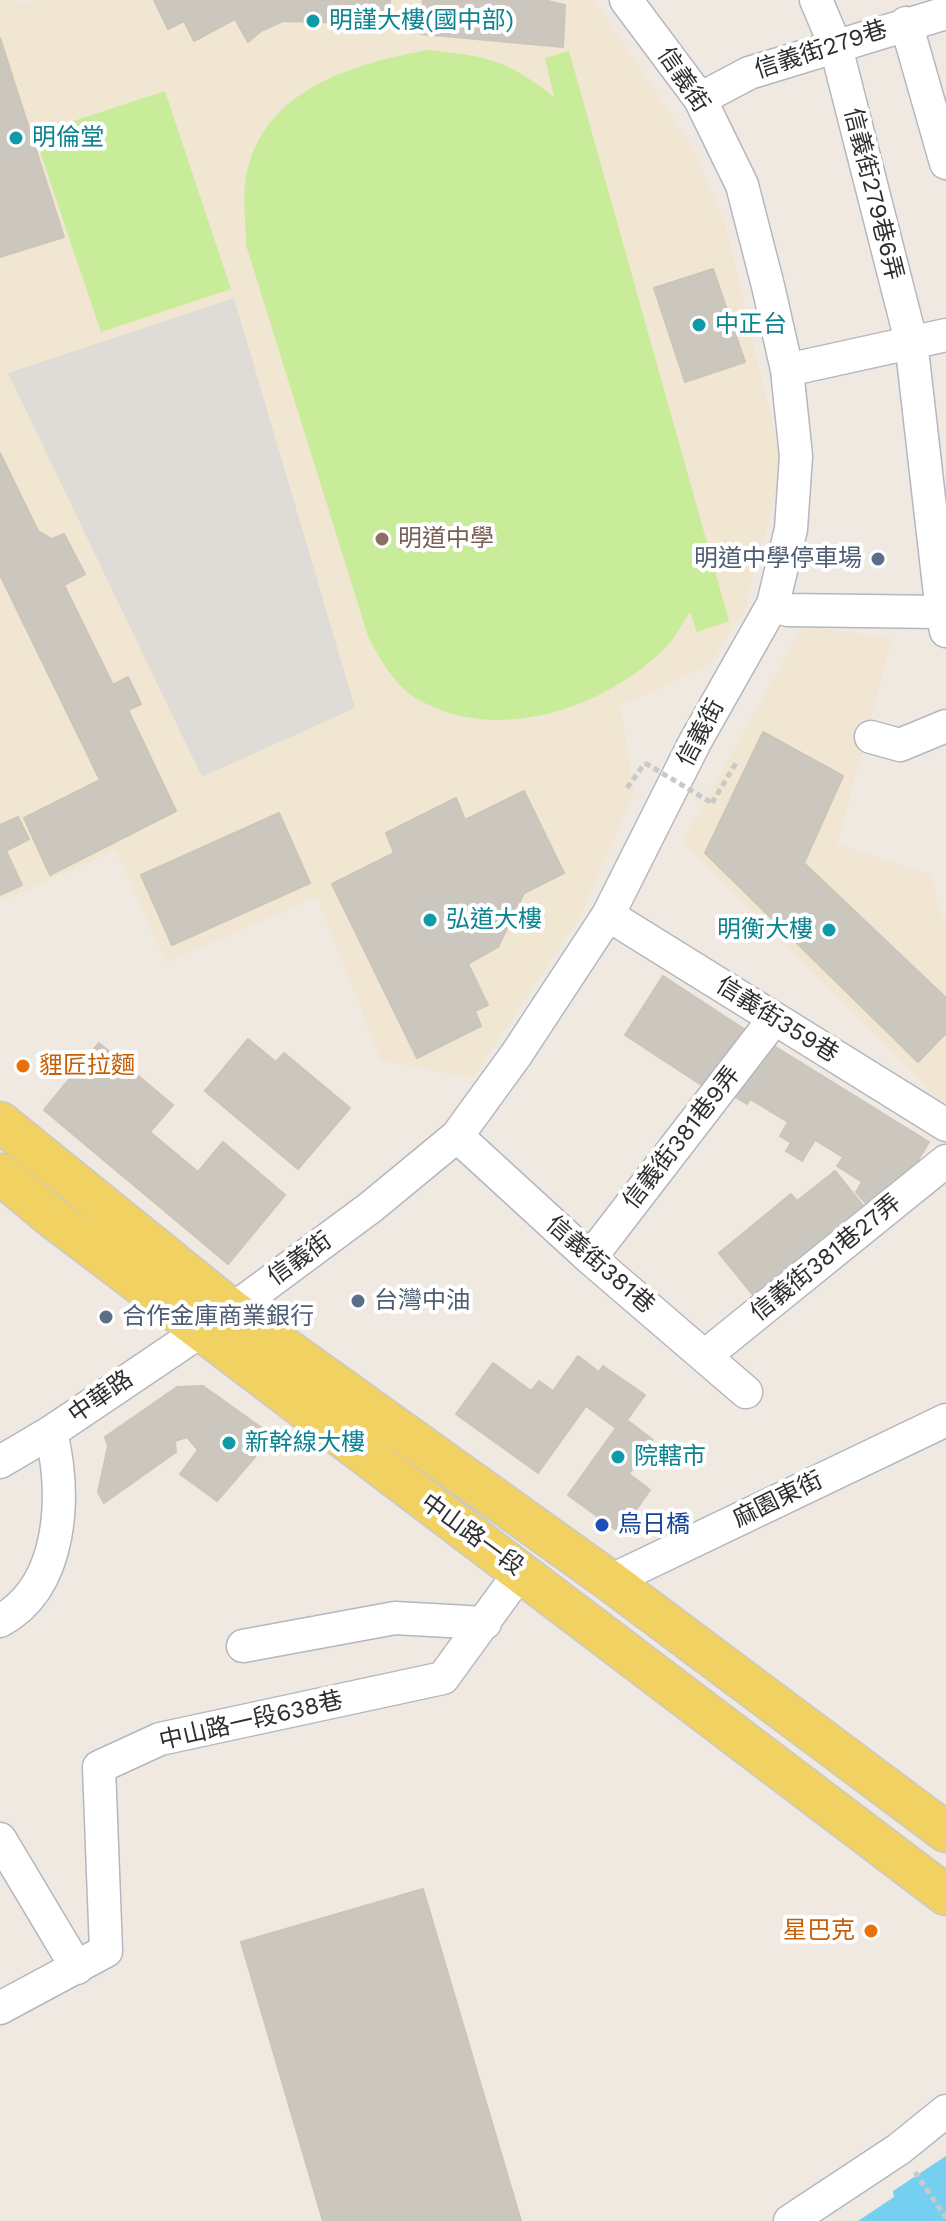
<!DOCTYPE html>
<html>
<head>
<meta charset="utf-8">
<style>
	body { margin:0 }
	canvas { display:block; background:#efe9e1 }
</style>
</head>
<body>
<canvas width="946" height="2221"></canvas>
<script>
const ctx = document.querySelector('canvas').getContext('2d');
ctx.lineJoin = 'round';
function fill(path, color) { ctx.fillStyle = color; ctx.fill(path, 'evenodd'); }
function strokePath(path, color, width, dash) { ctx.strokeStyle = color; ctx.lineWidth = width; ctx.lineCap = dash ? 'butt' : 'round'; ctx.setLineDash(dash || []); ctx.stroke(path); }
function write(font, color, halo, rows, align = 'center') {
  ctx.font = font + ' "Work Sans","Noto Sans TC",sans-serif'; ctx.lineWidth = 8; ctx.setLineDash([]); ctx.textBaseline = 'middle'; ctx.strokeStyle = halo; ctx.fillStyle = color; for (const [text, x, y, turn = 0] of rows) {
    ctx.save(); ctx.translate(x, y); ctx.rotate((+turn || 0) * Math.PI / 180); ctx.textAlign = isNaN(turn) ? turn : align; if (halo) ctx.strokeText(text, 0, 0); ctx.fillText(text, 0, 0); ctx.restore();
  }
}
const education = new Path2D(`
	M 0,0 L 30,3 L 39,0 L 594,0 L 693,149 L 725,223 L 783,469 L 745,609 L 708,666 L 620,706 L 634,793 L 579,918 L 473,1078 L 381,1060 L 317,897 L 166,962 L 116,850 L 0,902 Z
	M 803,626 L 892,639 L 837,844 L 931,875 L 941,918 L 946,918 L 946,1107 L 682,843 Z`);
const pitch = new Path2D(`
	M 429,50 C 489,57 506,59 554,97 L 545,58 L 569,51 L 729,621 L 697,632 L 690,612 C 682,623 676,637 666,647 C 606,708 498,745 419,700 C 396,688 381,660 369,639 L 246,245 C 246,226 243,203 245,184 C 257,91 350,64 429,50 Z
	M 165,91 L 231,289 L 101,332 L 34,134 Z`);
const plaza = new Path2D(`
	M 234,298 L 355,708 L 202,777 L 8,373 Z`);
const water = new Path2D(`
	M 946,2156 L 946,2221 L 858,2221 L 894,2197 L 893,2191 Z`);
const building = new Path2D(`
	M 154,0 L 390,0 L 389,24 L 283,21 L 261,31 L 248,42 L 235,19 L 194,41 L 184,21 L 168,29 Z
	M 423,0 L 544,0 L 565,5 L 563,47 L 421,34 Z
	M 0,38 L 64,237 L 0,257 Z
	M 713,269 L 745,362 L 685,382 L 654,288 Z
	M 0,453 L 38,531 L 52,539 L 64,534 L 85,574 L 64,585 L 113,685 L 128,677 L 141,704 L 128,710 L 176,811 L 50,875 L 24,818 L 100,780 L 0,575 Z
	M 763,732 L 843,776 L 804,863 L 946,998 L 946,1033 L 918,1062 L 705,853 Z
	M 524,791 L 564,873 L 524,893 L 498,947 L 468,964 L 488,1005 L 475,1011 L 481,1026 L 417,1058 L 332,884 L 394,853 L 386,833 L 456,798 L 465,820 Z
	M 279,813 L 310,883 L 172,945 L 141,875 Z
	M 18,817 L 29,839 L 6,851 L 22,885 L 0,895 L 0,825 Z
	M 663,976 L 744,1029 L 706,1088 L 625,1035 Z
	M 248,1039 L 276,1062 L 284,1053 L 350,1108 L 298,1169 L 205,1091 Z
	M 766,1041 L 929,1142 L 893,1201 L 870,1208 L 856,1192 L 862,1182 L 837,1166 L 843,1157 L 815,1140 L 802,1161 L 786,1151 L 791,1143 L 780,1136 L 788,1122 L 750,1099 L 747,1104 L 732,1095 Z
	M 99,1043 L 173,1105 L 150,1132 L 198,1172 L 223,1142 L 285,1195 L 228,1264 L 44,1110 Z
	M 835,1171 L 868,1212 L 758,1301 L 719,1253 L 791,1194 L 797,1201 Z
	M 578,1356 L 599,1372 L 603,1366 L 645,1395 L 627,1420 L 653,1440 L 629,1474 L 650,1490 L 620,1533 L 568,1495 L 616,1428 L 586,1406 L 538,1473 L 456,1414 L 493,1363 L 531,1391 L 539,1381 L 553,1391 Z
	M 203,1386 L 273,1436 L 217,1501 L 180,1474 L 198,1450 L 187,1437 L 175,1441 L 176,1452 L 104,1503 L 98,1492 L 108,1446 L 105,1437 L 177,1387 Z
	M 423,1889 L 521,2221 L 323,2221 L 241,1942 Z`);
const path = new Path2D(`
	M 627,788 L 645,763
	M 712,803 L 736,763
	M 915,2172 L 946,2218`);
const minor = new Path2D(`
	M 816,0 L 836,47 L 911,341 L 942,612
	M 906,23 L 946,163
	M 700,99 L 749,73 L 946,13
	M 787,370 L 946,335
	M 773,604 L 787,610 L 942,612 L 946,631
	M 871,737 L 900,745 L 946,726
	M 608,915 L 946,1125
	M 457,1136 L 590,1258 L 746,1392
	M 590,1258 L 774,1019
	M 706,1355 L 946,1161
	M 0,1462 L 51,1432 L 232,1310 L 371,1207 L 457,1136 L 516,1055 L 608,915 L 695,742 L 773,604 L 791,529 L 796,456 L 787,370 L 768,286 L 742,185 L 700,99 L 626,0
	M 610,1581 L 946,1420
	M 0,1621 C 64,1586 66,1495 51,1432
	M 243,1646 L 395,1618 L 485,1623
	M 0,1839 L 77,1968
	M 0,2008 L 106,1951 L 99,1767 L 160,1739 L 443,1678 L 521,1571
	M 790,2221 L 899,2149 L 946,2111`);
const major = new Path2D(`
	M 0,1122 L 232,1310 L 610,1581 L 946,1832
	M 0,1174 L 49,1215 L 946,1895`);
const pathBridge = new Path2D(`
	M 645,763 L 712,803`);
const markers = [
	[313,21,8,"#0f9aa8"],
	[16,138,8,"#0f9aa8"],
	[699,325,8,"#0f9aa8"],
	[382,539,8,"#8d6e63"],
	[878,559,8,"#5c6f8a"],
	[430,920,8,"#0f9aa8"],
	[829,930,8,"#0f9aa8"],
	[23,1066,8,"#e8710a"],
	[358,1301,8,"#5c6f8a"],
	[106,1317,8,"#5c6f8a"],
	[229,1443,8,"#0f9aa8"],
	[618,1457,8,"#0f9aa8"],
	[602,1525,8,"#1a4fb4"],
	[871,1931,8,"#e8710a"]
];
const cultureNames = [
	["明謹大樓(國中部)",329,21],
	["明倫堂",32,138],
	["中正台",715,325],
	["弘道大樓",446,920],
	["明衡大樓",813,930,"right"],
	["新幹線大樓",245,1443],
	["院轄市",634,1457]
];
const streetNames = [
	["信義街279巷",821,50,-18],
	["信義街",683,80,56],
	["信義街279巷6弄",873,194,76],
	["信義街",701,733,-62],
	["信義街359巷",777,1020,32],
	["信義街381巷9弄",682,1138,-52],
	["信義街381巷27弄",826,1258,-39],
	["信義街",300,1259,-36],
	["信義街381巷",600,1265,41],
	["中華路",101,1397,-35],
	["麻園東街",778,1500,-26],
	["中山路一段",472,1535,36],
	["中山路一段638巷",251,1721,-13]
];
const educationNames = [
	["明道中學",398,539]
];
const serviceNames = [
	["明道中學停車場",862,559,"right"],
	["台灣中油",374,1301],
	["合作金庫商業銀行",122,1317]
];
const foodNames = [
	["貍匠拉麵",39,1066],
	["星巴克",855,1931,"right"]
];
const transitNames = [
	["烏日橋",618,1525]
];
fill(education, '#f0e6d1');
fill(pitch, '#c9ec9a');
fill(plaza, '#dfdcd8');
fill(water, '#75cff0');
fill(building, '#cbc7bf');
strokePath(building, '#cbc5ba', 2);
strokePath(minor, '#b4b7c1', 35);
strokePath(major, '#c9c9c9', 43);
strokePath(path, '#c9c9c9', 5, [6, 4]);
strokePath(minor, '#fff', 32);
strokePath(major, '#f2d163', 40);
strokePath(pathBridge, '#c9c9c9', 5, [6, 4]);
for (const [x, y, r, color] of markers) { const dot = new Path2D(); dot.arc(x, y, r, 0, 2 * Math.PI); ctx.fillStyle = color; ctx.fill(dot); strokePath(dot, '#fff', 3); }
write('24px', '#0d838f', '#fff', cultureNames, 'left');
write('24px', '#2e2e2e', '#fff', streetNames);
write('24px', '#785e54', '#fff', educationNames, 'left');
write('24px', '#4e5e75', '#fff', serviceNames, 'left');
write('24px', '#c56008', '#fff', foodNames, 'left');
write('24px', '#164399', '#fff', transitNames, 'left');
</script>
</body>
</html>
